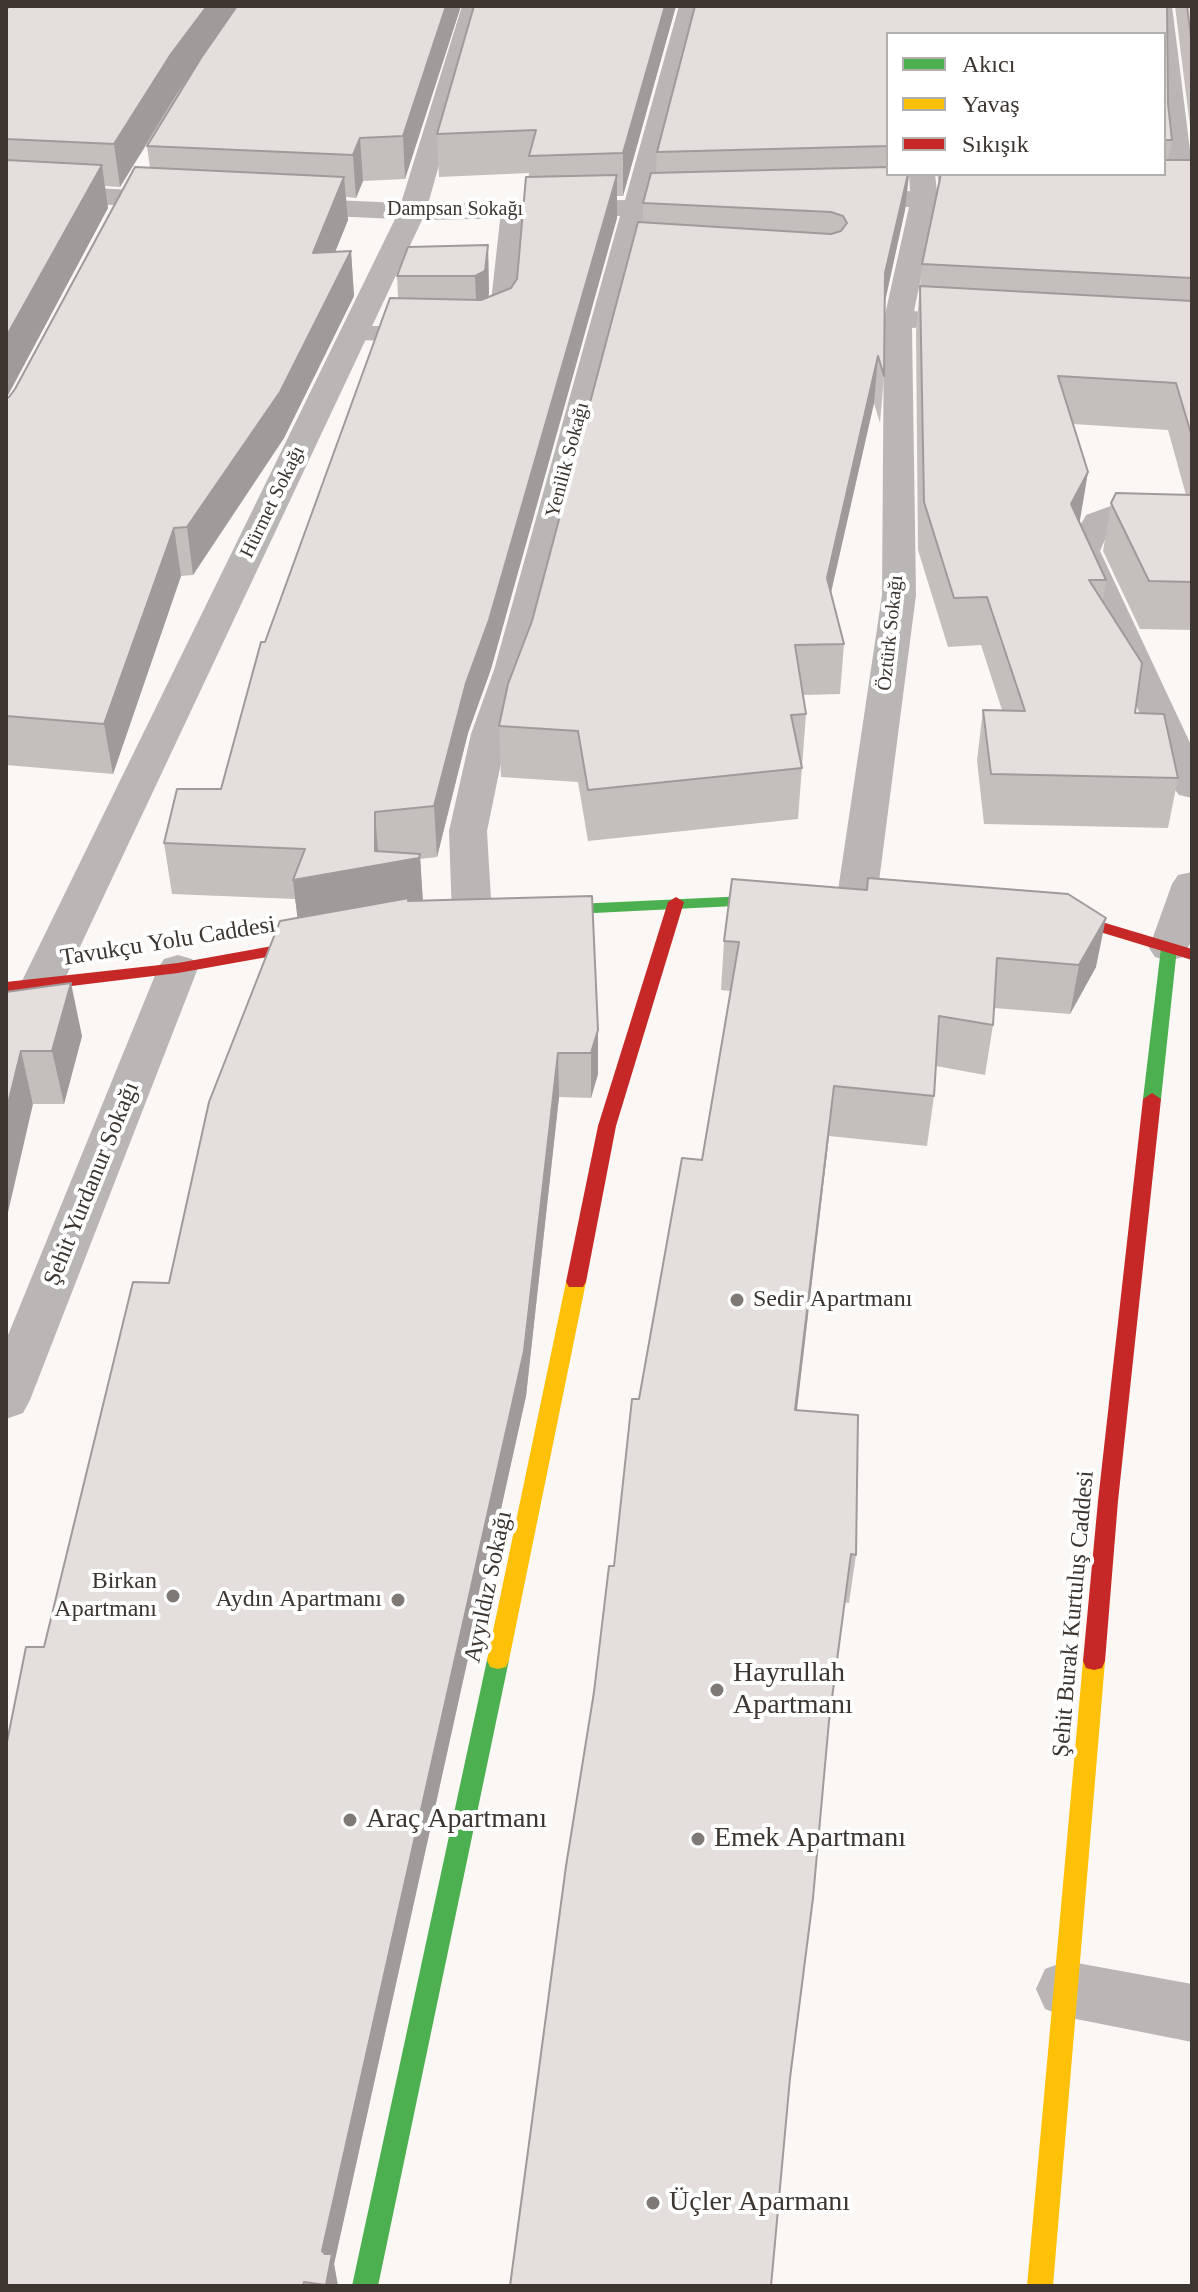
<!DOCTYPE html>
<html>
<head>
<meta charset="utf-8">
<style>
	body { margin:0 }
	#map { position:relative; width:1198px; height:2292px; overflow:hidden; background:#fbf7f4; font-family:Georgia,serif }
	canvas { display:block }
	.frame { position:absolute; inset:0; border:8px solid #3c3530; pointer-events:none }
	.legend { position:absolute; left:886px; top:32px; width:280px; height:144px; box-sizing:border-box; background:#fff; border:2px solid #b1aeac; margin:0; padding:10px 14px; list-style:none; font-size:24px; color:#3c3530 }
	.legend li { display:flex; align-items:center; gap:16px; height:40px }
	.legend b { width:40px; border:2px solid #b1aeac }
</style>
</head>
<body>
<div id="map">
<canvas width="1198" height="2292"></canvas>
<div class="frame"></div>
<ul class="legend">
<li><b style="height:10px;background:#4caf50"></b>Akıcı</li>
<li><b style="height:10px;background:#ffc107"></b>Yavaş</li>
<li><b style="height:10px;background:#c62828"></b>Sıkışık</li>
</ul>
</div>
<script>
const ctx = document.querySelector('canvas').getContext('2d');
ctx.lineJoin = 'round';
function fill(path, color) { ctx.fillStyle = color; ctx.fill(path, 'evenodd'); }
function strokePath(path, color, width, dash) { ctx.strokeStyle = color; ctx.lineWidth = width; ctx.lineCap = dash ? 'butt' : 'round'; ctx.setLineDash(dash || []); ctx.stroke(path); }
function write(font, color, halo, rows, align = 'center') {
  ctx.font = font + ' Georgia,serif'; ctx.lineWidth = 8; ctx.setLineDash([]); ctx.textBaseline = 'middle'; ctx.strokeStyle = halo; ctx.fillStyle = color; for (const [text, x, y, turn = 0] of rows) {
    ctx.save(); ctx.translate(x, y); ctx.rotate((+turn || 0) * Math.PI / 180); ctx.textAlign = isNaN(turn) ? turn : align; if (halo) ctx.strokeText(text, 0, 0); ctx.fillText(text, 0, 0); ctx.restore();
  }
}
const lane = new Path2D(`
	M 513,204 L 522,206 L 525,211 L 515,324 L 511,330 L 483,342 L 344,340 L 340,334 L 344,328 L 353,326 L 478,326 L 489,320 L 501,211 L 504,206 Z`);
const street = new Path2D(`
	M 462,6 L 484,6 L 428,204 L 625,200 L 679,6 L 701,6 L 652,199 L 712,200 L 716,206 L 712,212 L 647,215 L 530,670 L 507,734 L 487,831 L 492,916 L 486,925 L 472,929 L 458,925 L 452,916 L 449,831 L 471,734 L 494,670 L 620,216 L 422,220 L 62,985 L 56,995 L 41,999 L 26,995 L 20,985 L 395,219 L 288,214 L 279,212 L 275,206 L 279,200 L 288,198 L 401,203 Z
	M 1150,6 L 1172,6 L 1192,166 L 1192,197 L 1182,200 L 1173,198 L 1169,192 L 1164,146 L 1164,34 L 1152,34 Z
	M 909,174 L 935,174 L 937,191 L 995,189 L 1004,191 L 1008,197 L 1004,203 L 995,205 L 936,207 L 914,311 L 938,314 L 942,320 L 938,326 L 912,328 L 916,595 L 877,897 L 871,906 L 857,909 L 843,906 L 837,897 L 882,595 L 884,319 L 909,207 L 848,209 L 839,207 L 835,201 L 839,195 L 848,193 L 910,191 Z
	M 6,184 L 179,192 L 188,194 L 192,200 L 188,206 L 179,208 L 6,200 Z
	M 1141,495 L 1192,499 L 1192,519 L 1144,515 L 1110,528 L 1100,551 L 1192,747 L 1192,798 L 1179,795 L 1173,787 L 1066,551 L 1086,515 Z
	M 1192,872 L 1192,940 L 1183,957 L 1169,961 L 1155,957 L 1149,948 L 1172,884 L 1178,875 Z
	M 178,955 L 192,959 L 198,968 L 30,1400 L 23,1413 L 6,1419 L 6,1340 L 158,968 L 164,959 Z
	M 1066,1961 L 1192,1984 L 1192,2042 L 1066,2017 L 1045,2009 L 1036,1989 L 1045,1969 Z`);
const fast = new Path2D(`
	M 789,894 L 795,895 L 797,899 L 795,903 L 534,916 L 526,911 L 534,906 Z
	M 1169,943 L 1177,948 L 1161,1099 L 1152,1105 L 1143,1099 L 1161,948 Z
	M 498,1651 L 506,1653 L 509,1660 L 378,2286 L 352,2286 L 487,1660 L 490,1653 Z`);
const slow = new Path2D(`
	M 576,1275 L 583,1277 L 586,1282 L 509,1660 L 506,1667 L 498,1669 L 490,1667 L 487,1660 L 566,1282 L 569,1277 Z
	M 1094,1652 L 1102,1654 L 1105,1661 L 1053,2286 L 1027,2286 L 1083,1661 L 1086,1654 Z`);
const jam = new Path2D(`
	M 676,897 L 684,902 L 616,1126 L 586,1282 L 583,1287 L 569,1287 L 566,1282 L 598,1126 L 668,902 Z
	M 1045,911 L 1102,922 L 1192,949 L 1192,960 L 1100,932 L 1039,920 L 1037,916 L 1039,912 Z
	M 328,936 L 336,941 L 334,945 L 178,973 L 6,994 L 6,982 L 178,963 Z
	M 1152,1093 L 1161,1099 L 1118,1501 L 1105,1661 L 1102,1668 L 1094,1670 L 1086,1668 L 1083,1661 L 1098,1501 L 1143,1099 Z`);
const wall = new Path2D(`
	M 6,6 L 461,6 L 405,179 L 363,181 L 356,198 L 346,197 L 348,220 L 335,252 L 351,251 L 354,296 L 284,438 L 193,575 L 181,576 L 113,774 L 6,765 ZM 186,82 L 147,146 L 150,168 L 15,389 L 9,397 L 6,398 L 108,208 L 105,186 L 120,187 Z
	M 474,6 L 676,6 L 623,196 L 617,196 L 617,218 L 491,669 L 468,733 L 437,857 L 420,859 L 423,901 L 598,1030 L 598,1074 L 591,1098 L 559,1097 L 526,1396 L 334,2264 L 338,2286 L 6,2286 L 44,1647 L 169,1283 L 298,918 L 295,899 L 172,894 L 164,843 L 221,789 L 265,642 L 398,298 L 397,276 L 488,245 L 489,297 L 511,288 L 517,279 L 529,173 L 439,177 L 437,134 Z
	M 695,6 L 1167,6 L 1168,104 L 1172,140 L 1168,160 L 1192,159 L 1192,630 L 1140,629 L 1103,551 L 1111,503 L 1116,493 L 1186,495 L 1168,430 L 1073,424 L 1088,472 L 1079,522 L 1106,580 L 1103,601 L 1142,663 L 1135,713 L 1164,714 L 1178,778 L 1168,828 L 984,824 L 977,760 L 983,710 L 1002,710 L 981,645 L 948,647 L 918,550 L 916,331 L 922,264 L 939,184 L 937,174 L 1164,174 L 1164,34 L 888,34 L 888,174 L 909,174 L 905,210 L 885,302 L 884,376 L 880,423 L 874,403 L 831,593 L 844,644 L 840,694 L 803,695 L 806,714 L 798,819 L 588,841 L 578,782 L 501,777 L 499,726 L 508,684 L 532,621 L 638,222 L 643,222 L 643,203 L 651,173 L 656,173 L 657,152 Z
	M 1175,6 L 1192,6 L 1192,142 Z
	M 732,879 L 1096,967 L 1070,1014 L 994,1008 L 993,1025 L 985,1075 L 936,1066 L 934,1096 L 927,1146 L 829,1136 L 797,1410 L 856,1555 L 849,1603 L 614,1566 L 639,1399 L 702,1160 L 731,991 L 721,990 L 724,941 Z
	M 6,992 L 82,1036 L 64,1104 L 33,1104 Z`);
const shadedWall = new Path2D(`
	M 207,6 L 240,6 L 176,95 L 120,187 L 114,144 L 171,54 Z
	M 446,6 L 461,6 L 405,179 L 403,136 Z
	M 665,6 L 676,6 L 623,196 L 623,153 Z
	M 360,138 L 363,181 L 356,198 L 353,155 Z
	M 102,165 L 108,208 L 6,399 L 6,337 Z
	M 908,174 L 909,174 L 905,210 L 881,319 L 885,273 Z
	M 617,175 L 617,218 L 491,669 L 468,733 L 437,857 L 434,806 L 466,683 Z
	M 344,177 L 348,220 L 317,297 L 313,253 Z
	M 488,245 L 489,291 L 486,318 L 477,323 L 475,276 Z
	M 351,251 L 354,296 L 284,438 L 193,575 L 187,527 Z
	M 878,356 L 874,403 L 823,627 L 827,578 Z
	M 1088,472 L 1080,520 L 1063,552 L 1071,504 Z
	M 174,528 L 181,576 L 113,774 L 104,724 Z
	M 375,812 L 379,865 L 420,854 L 423,905 L 299,931 L 293,880 L 375,851 Z
	M 1106,918 L 1096,967 L 1070,1014 L 1079,965 Z
	M 71,983 L 82,1036 L 64,1104 L 52,1051 Z
	M 598,1030 L 598,1074 L 591,1098 L 591,1053 Z
	M 21,1051 L 33,1104 L 6,1221 L 6,1112 Z
	M 558,1053 L 559,1097 L 526,1396 L 334,2264 L 338,2286 L 326,2286 L 322,2251 Z
	M 834,1086 L 829,1136 L 791,1459 L 795,1410 Z`);
const building = new Path2D(`
	M 11,6 L 207,6 L 171,54 L 114,144 L 6,139 L 6,9 Z
	M 237,6 L 446,6 L 403,136 L 360,138 L 353,155 L 147,146 L 201,58 Z
	M 474,6 L 665,6 L 623,153 L 529,156 L 536,130 L 437,134 Z
	M 695,6 L 1167,6 L 1168,104 L 1172,140 L 1164,140 L 1164,34 L 888,34 L 888,146 L 657,152 Z
	M 1187,6 L 1192,6 L 1192,46 Z
	M 6,160 L 102,165 L 6,337 Z
	M 1164,160 L 1192,160 L 1192,278 L 922,264 L 941,174 L 1164,174 Z
	M 135,167 L 344,177 L 313,253 L 351,251 L 280,392 L 187,527 L 174,528 L 104,724 L 6,716 L 6,398 L 9,397 L 15,389 Z
	M 888,167 L 888,174 L 908,174 L 885,273 L 884,376 L 878,356 L 827,578 L 844,644 L 795,645 L 806,714 L 791,715 L 802,768 L 588,790 L 578,731 L 499,726 L 508,684 L 532,621 L 638,222 L 831,234 L 841,231 L 847,223 L 843,216 L 831,212 L 643,203 L 651,173 Z
	M 617,175 L 489,620 L 466,683 L 434,806 L 375,812 L 375,851 L 420,854 L 419,858 L 293,880 L 305,849 L 164,843 L 177,789 L 221,789 L 261,642 L 265,642 L 390,298 L 481,300 L 511,288 L 517,279 L 526,177 Z
	M 488,245 L 485,271 L 475,276 L 397,276 L 408,247 Z
	M 920,286 L 1192,301 L 1192,437 L 1176,383 L 1058,376 L 1088,472 L 1071,504 L 1106,580 L 1089,580 L 1142,663 L 1135,713 L 1164,714 L 1178,778 L 991,774 L 983,710 L 1025,711 L 987,597 L 954,598 L 924,502 Z
	M 1116,493 L 1192,495 L 1192,582 L 1149,581 L 1111,503 Z
	M 868,878 L 1068,894 L 1106,918 L 1079,965 L 997,958 L 993,1025 L 939,1016 L 934,1096 L 834,1086 L 795,1410 L 858,1415 L 856,1555 L 851,1554 L 829,1721 L 813,1898 L 790,2078 L 771,2286 L 510,2286 L 566,1866 L 594,1692 L 609,1566 L 614,1566 L 632,1399 L 639,1399 L 682,1158 L 702,1160 L 739,942 L 724,941 L 732,879 L 867,890 Z
	M 592,896 L 598,1030 L 591,1053 L 558,1053 L 524,1351 L 322,2251 L 325,2254 L 332,2254 L 326,2285 L 304,2282 L 303,2286 L 6,2286 L 6,1747 L 26,1647 L 44,1647 L 133,1282 L 169,1283 L 209,1102 L 280,921 L 409,898 L 408,901 Z
	M 71,983 L 52,1051 L 21,1051 L 6,1112 L 6,992 Z`);
const markers = [
	[737,1300,8,"#7f7975"],
	[173,1596,8,"#7f7975"],
	[398,1600,8,"#7f7975"],
	[717,1690,8,"#7f7975"],
	[350,1820,8,"#7f7975"],
	[698,1839,8,"#7f7975"],
	[653,2203,8,"#7f7975"]
];
const farStreetnames = [
	["Dampsan Sokağı",455,210],
	["Yenilik Sokağı",568,460,-75],
	["Hürmet Sokağı",273,502,-64],
	["Öztürk Sokağı",891,633,-84]
];
const streetNames = [
	["Tavukçu Yolu Caddesi",168,942,-9],
	["Şehit Yurdanur Sokağı",92,1184,-68],
	["Ayyıldız Sokağı",489,1587,-78],
	["Şehit Burak Kurtuluş Caddesi",1074,1614,-85]
];
const poiNames = [
	["Sedir Apartmanı",753,1300,"left"],
	["Birkan",157,1582],
	["Apartmanı",157,1610],
	["Aydın Apartmanı",382,1600]
];
const nearPoinames = [
	["Hayrullah",733,1674],
	["Apartmanı",733,1706],
	["Araç Apartmanı",366,1820],
	["Emek Apartmanı",714,1839],
	["Üçler Aparmanı",669,2203]
];
fill(lane, '#bab6b5');
fill(street, '#bab6b5');
fill(fast, '#4caf50');
fill(slow, '#ffc107');
fill(jam, '#c62828');
fill(wall, '#c4bfbd');
fill(shadedWall, '#a09b9a');
fill(building, '#e4dedc');
strokePath(building, '#a09b9a', 2);
for (const [x, y, r, color] of markers) { const dot = new Path2D(); dot.arc(x, y, r, 0, 2 * Math.PI); ctx.fillStyle = color; ctx.fill(dot); strokePath(dot, '#fff', 3); }
write('20px', '#3c3530', '#fff', farStreetnames);
write('24px', '#3c3530', '#fff', streetNames);
write('24px', '#3c3530', '#fff', poiNames, 'right');
write('28px', '#3c3530', '#fff', nearPoinames, 'left');
</script>
</body>
</html>
